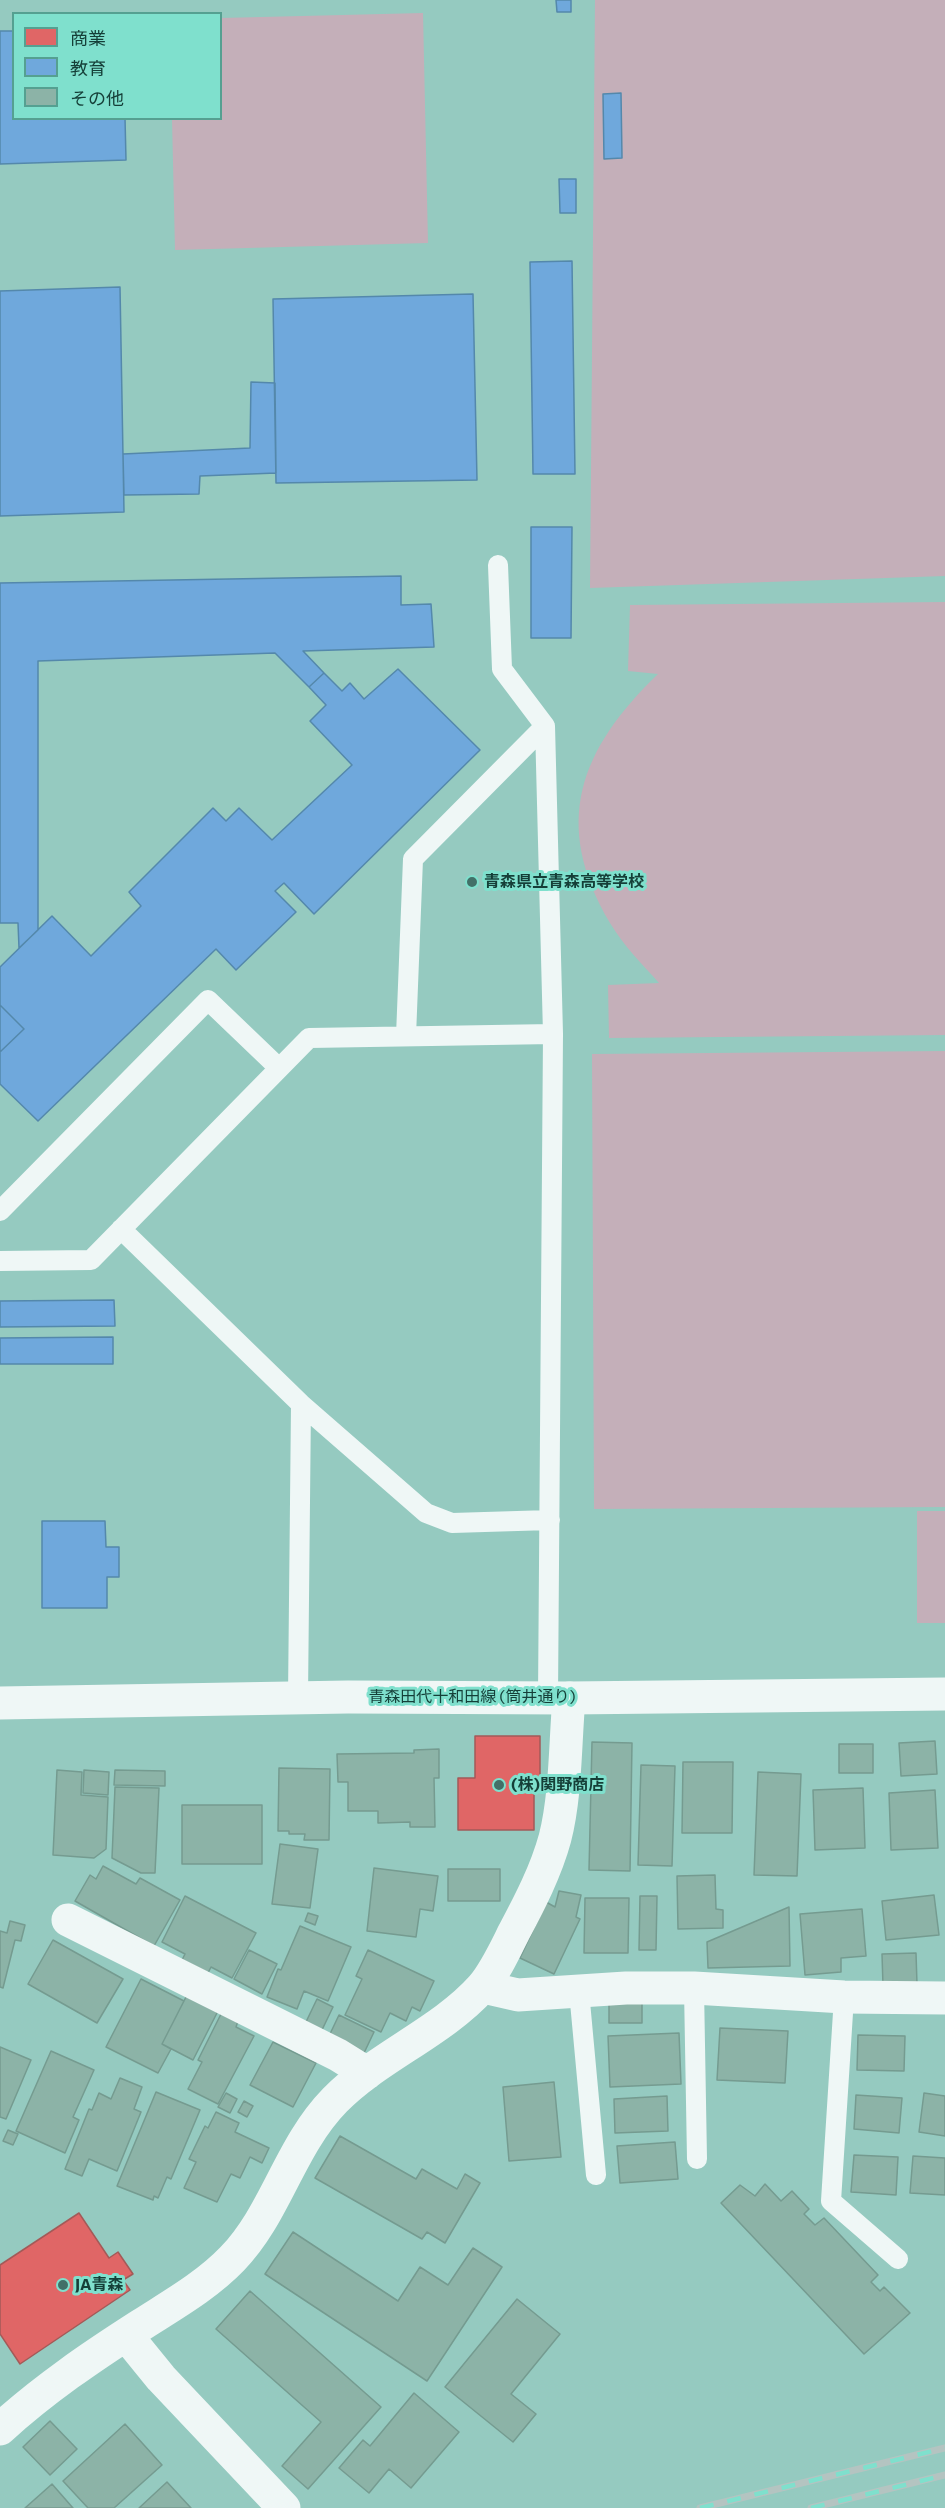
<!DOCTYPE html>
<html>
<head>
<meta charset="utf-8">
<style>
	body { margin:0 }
	#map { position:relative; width:945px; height:2508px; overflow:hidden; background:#95cac0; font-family:Commissioner,"Noto Sans JP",sans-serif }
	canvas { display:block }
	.legend { position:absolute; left:12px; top:12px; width:210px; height:108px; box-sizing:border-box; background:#7fe0cd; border:2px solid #55a091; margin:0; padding:8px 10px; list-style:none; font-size:18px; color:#153f38 }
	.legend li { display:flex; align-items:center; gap:12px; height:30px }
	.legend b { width:30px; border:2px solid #55a091 }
</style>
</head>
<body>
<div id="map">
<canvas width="945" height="2508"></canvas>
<ul class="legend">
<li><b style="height:16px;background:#e06666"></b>商業</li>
<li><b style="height:16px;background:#6fa8dc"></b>教育</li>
<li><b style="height:16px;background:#8cb3a7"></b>その他</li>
</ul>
</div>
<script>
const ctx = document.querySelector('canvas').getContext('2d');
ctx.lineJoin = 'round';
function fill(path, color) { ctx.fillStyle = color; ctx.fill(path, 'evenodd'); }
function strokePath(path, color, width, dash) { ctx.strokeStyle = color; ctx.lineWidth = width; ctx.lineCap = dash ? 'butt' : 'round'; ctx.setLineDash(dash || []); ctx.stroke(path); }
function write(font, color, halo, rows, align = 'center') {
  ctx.font = font + ' Commissioner,"Noto Sans JP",sans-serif'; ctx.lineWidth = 6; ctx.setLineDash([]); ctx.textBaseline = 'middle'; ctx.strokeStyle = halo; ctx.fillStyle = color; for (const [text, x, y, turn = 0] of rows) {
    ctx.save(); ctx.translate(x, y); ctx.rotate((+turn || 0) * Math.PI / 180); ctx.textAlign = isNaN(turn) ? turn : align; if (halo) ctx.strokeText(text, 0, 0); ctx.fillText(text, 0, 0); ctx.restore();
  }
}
const green = new Path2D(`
	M 595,0 L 945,0 L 945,576 L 590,588 Z
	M 423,13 L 428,243 L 175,250 L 172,119 L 220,118 L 221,18 Z
	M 945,602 L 945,1035 L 609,1038 L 608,985 L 659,983 C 642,964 623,945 610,923 C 551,823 580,749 658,674 L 628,671 L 630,605 Z
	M 945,1051 L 945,1507 L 594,1509 L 592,1054 Z
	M 917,1511 L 945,1511 L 945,1623 L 917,1623 Z`);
const shops = new Path2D(`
	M 475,1736 L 540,1736 L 540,1792 L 534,1792 L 534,1830 L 458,1830 L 458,1778 L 475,1778 Z
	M 79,2213 L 109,2258 L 118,2252 L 133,2274 L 123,2280 L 130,2290 L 20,2364 L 0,2334 L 0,2265 Z`);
const schools = new Path2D(`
	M 556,0 L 571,0 L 571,12 L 557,12 Z
	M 0,31 L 14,31 L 14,118 L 125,118 L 126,160 L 0,164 Z
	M 621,93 L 622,158 L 604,159 L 603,94 Z
	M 559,179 L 576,179 L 576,213 L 560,213 Z
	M 572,261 L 575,474 L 533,474 L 530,262 Z
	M 120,287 L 124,512 L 0,516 L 0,291 Z
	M 473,294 L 477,480 L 276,483 L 273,299 Z
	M 251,382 L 275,383 L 276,473 L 200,476 L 199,494 L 124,495 L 123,454 L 250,448 Z
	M 531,527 L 572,527 L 571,638 L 531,638 Z
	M 401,576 L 401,605 L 431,604 L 434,647 L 303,651 L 324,673 L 309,687 L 275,653 L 38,661 L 38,930 L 19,948 L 18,923 L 0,923 L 0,583 Z
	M 398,669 L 480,750 L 314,914 L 284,883 L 275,891 L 296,912 L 236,970 L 216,949 L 38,1121 L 0,1084 L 0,1052 L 24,1029 L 0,1005 L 0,967 L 52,916 L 91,956 L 141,906 L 129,892 L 213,808 L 226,821 L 239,808 L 272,840 L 352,765 L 310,721 L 326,705 L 309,687 L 324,673 L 342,691 L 350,683 L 364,699 Z
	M 0,1005 L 24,1029 L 0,1052 Z
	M 114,1300 L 115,1326 L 0,1327 L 0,1301 Z
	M 113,1337 L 113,1364 L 0,1364 L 0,1338 Z
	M 42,1521 L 105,1521 L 106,1547 L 119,1547 L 119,1577 L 107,1577 L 107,1608 L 42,1608 Z`);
const building = new Path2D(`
	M 935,1741 L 937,1774 L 901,1776 L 899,1743 Z
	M 592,1742 L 632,1743 L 630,1871 L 589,1870 Z
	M 839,1744 L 873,1744 L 873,1773 L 839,1773 Z
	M 439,1749 L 439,1778 L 434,1778 L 435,1827 L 410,1827 L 410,1822 L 378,1823 L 378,1811 L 348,1811 L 348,1782 L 338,1782 L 337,1754 L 414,1753 L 414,1750 Z
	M 683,1762 L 733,1762 L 732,1833 L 682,1833 Z
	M 641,1765 L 675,1766 L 672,1866 L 638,1865 Z
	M 279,1768 L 330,1769 L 329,1840 L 304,1840 L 305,1834 L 289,1834 L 289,1831 L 278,1831 Z
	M 57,1770 L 82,1772 L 81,1795 L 108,1797 L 106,1849 L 94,1858 L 53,1855 Z
	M 84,1770 L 109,1772 L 108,1795 L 83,1793 Z
	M 115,1770 L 165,1771 L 165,1786 L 114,1785 Z
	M 758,1772 L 801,1774 L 797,1876 L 754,1875 Z
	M 115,1787 L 159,1788 L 155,1873 L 141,1873 L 112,1858 Z
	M 863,1788 L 865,1848 L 815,1850 L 813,1790 Z
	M 935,1790 L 938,1848 L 891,1850 L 889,1793 Z
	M 182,1805 L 262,1805 L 262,1864 L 182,1864 Z
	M 280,1844 L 318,1849 L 310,1908 L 272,1904 Z
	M 103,1866 L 136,1884 L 140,1878 L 180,1900 L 154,1946 L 75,1901 L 90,1875 L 96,1879 Z
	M 374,1868 L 438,1876 L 433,1911 L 420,1909 L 416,1937 L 367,1931 Z
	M 448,1869 L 500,1869 L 500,1901 L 448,1901 Z
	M 715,1875 L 716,1909 L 723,1910 L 723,1928 L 678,1929 L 677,1876 Z
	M 559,1891 L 581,1895 L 576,1917 L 580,1919 L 554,1974 L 520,1958 L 546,1902 L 555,1907 Z
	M 934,1895 L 939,1935 L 886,1940 L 882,1901 Z
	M 185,1896 L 256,1933 L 232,1978 L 211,1967 L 208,1973 L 182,1960 L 185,1954 L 162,1942 Z
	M 640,1896 L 657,1896 L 656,1950 L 639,1950 Z
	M 585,1898 L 629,1898 L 628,1953 L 584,1953 Z
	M 789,1907 L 790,1966 L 708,1968 L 707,1942 Z
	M 862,1909 L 866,1956 L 841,1958 L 841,1972 L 805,1975 L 800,1914 Z
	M 308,1913 L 318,1916 L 315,1925 L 305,1921 Z
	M 10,1921 L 25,1925 L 21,1941 L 15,1940 L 3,1988 L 0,1987 L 0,1931 L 7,1933 Z
	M 300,1926 L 351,1947 L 328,2001 L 304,1991 L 297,2009 L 267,1997 L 278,1969 L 281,1970 Z
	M 53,1940 L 123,1979 L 97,2023 L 28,1984 Z
	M 249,1950 L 277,1964 L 262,1994 L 234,1979 Z
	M 368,1950 L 434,1981 L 420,2011 L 412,2007 L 406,2021 L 390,2013 L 381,2032 L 345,2015 L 362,1979 L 356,1976 Z
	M 916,1953 L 917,1984 L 883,1986 L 882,1954 Z
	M 141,1979 L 184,2001 L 162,2044 L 171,2049 L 158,2073 L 106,2047 Z
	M 187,1995 L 218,2011 L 193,2060 L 162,2044 Z
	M 317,1999 L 333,2007 L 321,2032 L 305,2024 Z
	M 609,2003 L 642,2003 L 642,2023 L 609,2023 Z
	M 223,2010 L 239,2018 L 236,2027 L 254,2036 L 218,2104 L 188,2089 L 202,2062 L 198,2060 Z
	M 339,2015 L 374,2032 L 364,2053 L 329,2036 Z
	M 720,2028 L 788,2031 L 785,2083 L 717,2080 Z
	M 679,2033 L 681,2084 L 610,2087 L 608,2036 Z
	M 858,2035 L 905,2036 L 904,2071 L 857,2070 Z
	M 273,2042 L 316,2063 L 293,2107 L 250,2085 Z
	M 0,2047 L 31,2060 L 6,2119 L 0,2117 Z
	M 51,2051 L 94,2070 L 73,2117 L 79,2120 L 65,2153 L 16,2131 Z
	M 120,2078 L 142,2087 L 134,2109 L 141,2112 L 117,2171 L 89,2159 L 82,2176 L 65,2169 L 89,2109 L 92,2110 L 99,2093 L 111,2099 Z
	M 554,2082 L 561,2157 L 509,2161 L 503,2087 Z
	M 156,2092 L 200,2110 L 171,2179 L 167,2177 L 158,2198 L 154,2196 L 153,2200 L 117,2186 Z
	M 226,2093 L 237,2099 L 230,2113 L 218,2107 Z
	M 924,2093 L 945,2096 L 945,2136 L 919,2132 Z
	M 856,2095 L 902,2098 L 899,2133 L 854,2129 Z
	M 667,2096 L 668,2131 L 615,2133 L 614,2099 Z
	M 244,2101 L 253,2106 L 247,2117 L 238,2112 Z
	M 216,2112 L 239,2123 L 235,2132 L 269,2148 L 262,2163 L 250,2157 L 240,2178 L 231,2174 L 217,2202 L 184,2188 L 196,2162 L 189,2159 L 205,2126 L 208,2128 Z
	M 8,2130 L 18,2134 L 13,2145 L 3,2141 Z
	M 340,2136 L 416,2179 L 422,2169 L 457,2189 L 465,2174 L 480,2183 L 445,2243 L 427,2232 L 422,2239 L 315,2178 Z
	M 675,2142 L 678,2179 L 620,2183 L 617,2146 Z
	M 854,2155 L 898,2157 L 896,2195 L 851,2192 Z
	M 913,2156 L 945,2158 L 945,2195 L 910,2193 Z
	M 765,2184 L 781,2201 L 792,2191 L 809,2209 L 804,2214 L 815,2225 L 824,2218 L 878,2275 L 871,2282 L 880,2291 L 884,2287 L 910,2313 L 864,2354 L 721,2203 L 740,2185 L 755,2196 Z
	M 293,2232 L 398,2301 L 420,2267 L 448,2285 L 473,2248 L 502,2267 L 427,2381 L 265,2274 Z
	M 250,2291 L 381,2407 L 308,2489 L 282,2466 L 321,2422 L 216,2329 Z
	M 517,2299 L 560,2334 L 511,2394 L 536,2414 L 513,2442 L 445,2387 Z
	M 414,2393 L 459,2432 L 411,2488 L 389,2469 L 369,2493 L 339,2468 L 363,2440 L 370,2446 Z
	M 50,2421 L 77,2449 L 50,2475 L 23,2447 Z
	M 125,2424 L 162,2465 L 114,2508 L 88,2508 L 63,2481 Z
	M 167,2482 L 191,2508 L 139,2508 Z
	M 52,2484 L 73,2508 L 25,2508 Z`);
const service = new Path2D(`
	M 498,565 L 502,669 L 545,726 L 553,1034 L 548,1697
	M 406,1036 L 413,859 L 545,726
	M 0,1211 L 208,1000 L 279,1068
	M 121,1229 L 301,1404 L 426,1513 L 452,1523 L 550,1520
	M 0,1261 L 91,1260 L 309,1038 L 553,1034
	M 298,1697 L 301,1404
	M 694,1988 L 697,2159
	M 579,1991 L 596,2175
	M 844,1997 L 831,2201 L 898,2259`);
const minor = new Path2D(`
	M 68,1920 L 338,2055 L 367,2073
	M 483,1987 L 518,1995 L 626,1988 L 694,1988 L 844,1997 L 945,1998
	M 126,2335 L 161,2378 L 284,2508
	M 0,2429 C 44,2389 91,2357 141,2325 C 172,2305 206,2286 232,2259 C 276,2214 289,2147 335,2100 C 377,2057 442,2032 482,1987 C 495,1972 505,1950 514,1932 C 530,1902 546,1871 555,1838 C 566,1795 565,1743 569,1698`);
const primary = new Path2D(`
	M 0,1703 L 348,1697 L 569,1698 L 945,1694`);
const rail = new Path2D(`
	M 700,2508 L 945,2448
	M 811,2508 L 945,2475`);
const markers = [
	[472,882,6,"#427068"],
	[499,1785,6,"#427068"],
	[63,2285,6,"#427068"]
];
const poiNames = [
	["青森県立青森高等学校",484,882],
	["(株)関野商店",511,1785],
	["JA青森",75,2285]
];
const streetNames = [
	["青森田代十和田線 (筒井通り)",472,1697]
];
fill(green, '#c4afb9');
fill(shops, '#e06666');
strokePath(shops, '#a35a58', 1.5);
fill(schools, '#6fa8dc');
strokePath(schools, '#5488ab', 1.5);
fill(building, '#8cb3a7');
strokePath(building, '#759b90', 1.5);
strokePath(service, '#eff7f6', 20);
strokePath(minor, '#eff7f6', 33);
strokePath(primary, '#eff7f6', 33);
strokePath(rail, '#b4c4c1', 7);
strokePath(rail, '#7fe0cd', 4.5, [14]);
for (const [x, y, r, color] of markers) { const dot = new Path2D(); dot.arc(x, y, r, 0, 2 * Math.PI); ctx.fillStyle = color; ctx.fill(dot); strokePath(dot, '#7fe0cd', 2); }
write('bold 16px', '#153f38', '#7fe0cd', poiNames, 'left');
write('16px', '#153f38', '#7fe0cd', streetNames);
</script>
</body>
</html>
